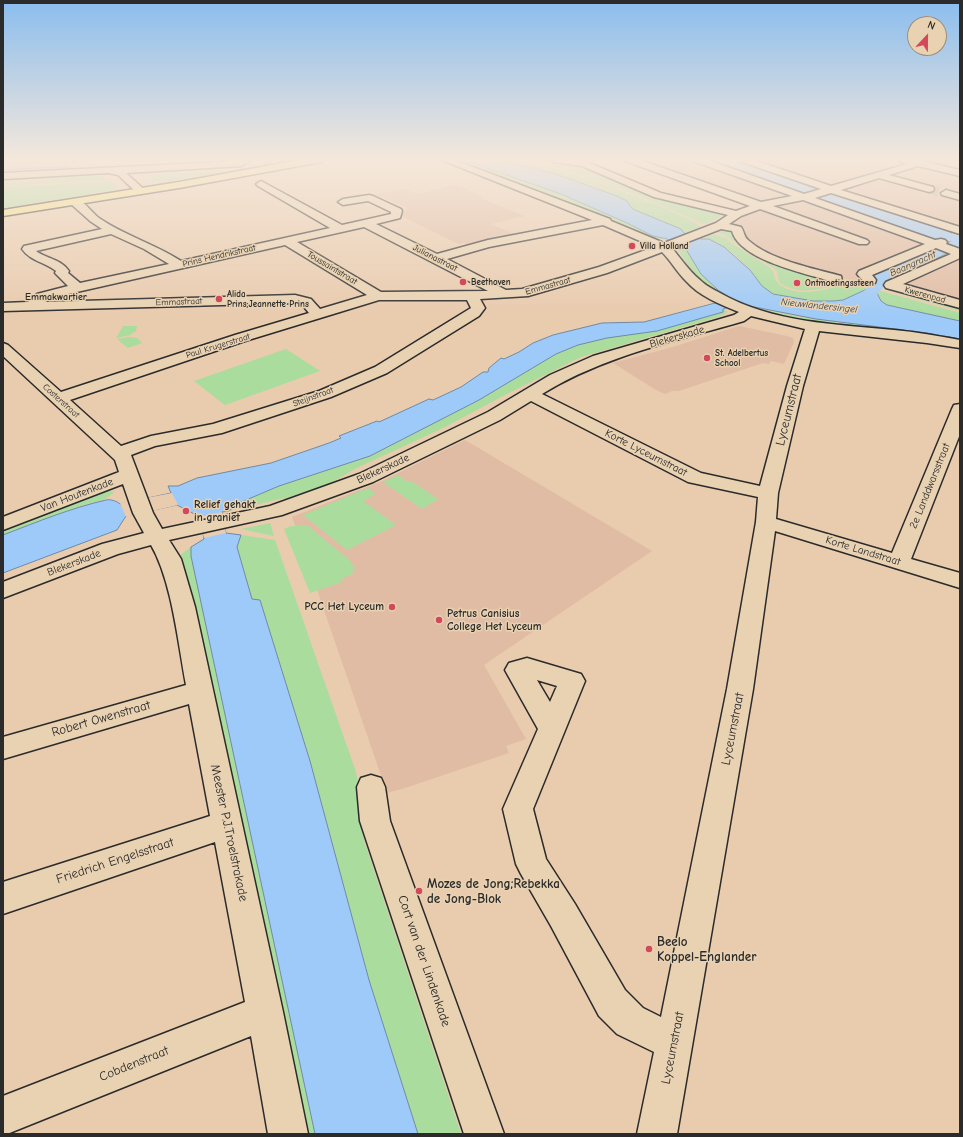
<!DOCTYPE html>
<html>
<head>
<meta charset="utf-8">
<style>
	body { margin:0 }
	#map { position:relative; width:963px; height:1137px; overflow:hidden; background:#e9cbae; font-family:"Comic Neue",sans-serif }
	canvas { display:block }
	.frame { position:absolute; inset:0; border:4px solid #2b2b2b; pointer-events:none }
	.north { position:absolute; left:907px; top:16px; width:40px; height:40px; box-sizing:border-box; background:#e9d2b2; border:1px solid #9d8f7c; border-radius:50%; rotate:22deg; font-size:11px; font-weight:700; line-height:16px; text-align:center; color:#2b2b2b }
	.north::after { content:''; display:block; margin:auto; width:14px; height:18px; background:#d1495b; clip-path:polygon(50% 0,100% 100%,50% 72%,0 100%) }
</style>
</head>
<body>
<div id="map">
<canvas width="963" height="1137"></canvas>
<div class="frame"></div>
<div class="north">N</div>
</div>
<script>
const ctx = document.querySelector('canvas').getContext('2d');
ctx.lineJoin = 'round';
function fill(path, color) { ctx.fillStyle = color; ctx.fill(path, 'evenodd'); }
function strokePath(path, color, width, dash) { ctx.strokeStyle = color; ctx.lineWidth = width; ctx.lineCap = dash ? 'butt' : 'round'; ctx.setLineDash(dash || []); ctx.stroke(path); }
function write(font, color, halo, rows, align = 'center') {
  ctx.font = font + ' "Comic Neue",sans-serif'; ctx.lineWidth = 3; ctx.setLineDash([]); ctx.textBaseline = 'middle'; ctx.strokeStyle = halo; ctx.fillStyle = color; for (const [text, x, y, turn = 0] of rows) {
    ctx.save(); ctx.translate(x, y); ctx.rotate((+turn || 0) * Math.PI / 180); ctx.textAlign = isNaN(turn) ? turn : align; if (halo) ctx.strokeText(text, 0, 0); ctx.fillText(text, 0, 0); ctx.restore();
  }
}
const built = new Path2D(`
	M 3,159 L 82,159 L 88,164 L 76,170 L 3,173 Z
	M 629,159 L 960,159 L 960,306 L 893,289 L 875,283 L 842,279 L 824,275 L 763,251 L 727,225 L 760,208 Z
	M 453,185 L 469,189 L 468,190 L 483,196 L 480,198 L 525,216 L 491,224 L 519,236 L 471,246 L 464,243 L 458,244 L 401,216 L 407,208 L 375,194 L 405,189 L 418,194 Z
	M 739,326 L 787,336 L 793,338 L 794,342 L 784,364 L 771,361 L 769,364 L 763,363 L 679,391 L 672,391 L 665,394 L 656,390 L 613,363 L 673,347 Z
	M 465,440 L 652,551 L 484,665 L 526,739 L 506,746 L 509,753 L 405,788 L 387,793 L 292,517 L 382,481 Z`);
const green = new Path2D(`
	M 454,159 L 461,159 L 561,194 L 627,223 L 653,236 L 667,239 L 650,238 L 493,175 L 495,173 Z
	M 495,159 C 533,159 567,172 602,184 C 626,193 649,201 671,211 C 681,216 693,220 701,227 L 684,233 L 681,229 L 635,210 L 631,207 L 627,201 L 601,189 L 556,174 Z
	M 533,159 L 558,160 L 586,166 L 640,190 L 717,211 L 716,212 L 722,216 L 707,224 L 701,223 L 640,196 Z
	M 221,171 L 228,171 L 164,182 L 154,181 L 147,175 Z
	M 88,173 L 89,175 L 102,176 L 109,180 L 3,186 L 3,184 L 49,181 L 51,179 L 3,181 L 3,178 Z
	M 111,182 L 117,187 L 114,190 L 3,208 L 3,187 Z
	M 725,229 L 731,229 L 735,234 L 733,235 L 742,244 L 825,279 L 831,285 L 848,281 C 844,284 838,284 833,286 C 816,291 794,294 779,282 L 777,272 L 775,269 L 735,243 L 728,237 L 717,232 Z
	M 714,234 L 726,238 L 730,242 L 769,267 L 774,272 C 774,291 801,294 816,291 C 827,290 839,285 850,284 C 856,284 862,286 867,289 C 859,292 851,298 842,300 C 824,304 782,301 767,290 C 760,285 755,276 749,269 C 737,256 720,240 701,239 Z
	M 684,246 C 691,257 698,271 708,281 C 713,287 727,294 730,299 C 703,285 694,276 678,250 Z
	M 885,286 L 960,306 L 960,311 L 884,289 Z
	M 876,291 L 881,291 L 960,313 L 960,321 L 887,305 L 881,301 Z
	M 747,306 L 799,317 L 836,322 L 836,325 L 770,314 Z
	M 723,309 L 727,311 L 725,314 L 718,317 L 581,357 L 505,395 L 445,427 L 355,469 L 329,484 L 285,499 L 284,498 L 229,511 L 239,503 L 279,486 L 370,456 L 479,400 L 556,354 L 578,345 L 607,337 L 657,331 L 723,312 Z
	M 848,323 L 927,333 L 960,339 L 960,342 L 848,326 Z
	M 123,326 L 137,326 L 136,331 L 130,335 L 116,338 Z
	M 130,337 L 137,338 L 142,343 L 128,348 L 117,339 Z
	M 286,349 L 320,371 L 225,405 L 194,381 Z
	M 398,475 L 406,481 L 411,481 L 438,499 L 422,509 L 383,482 Z
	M 368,488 L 376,494 L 363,501 L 396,525 L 347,550 L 303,515 Z
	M 103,490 L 114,492 C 103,503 95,501 81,506 C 55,515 29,525 3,535 L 3,527 Z
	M 270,523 L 274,536 L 241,529 Z
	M 291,526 L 308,526 L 352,562 L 350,563 L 355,567 L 354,568 L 355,569 L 352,571 L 354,573 L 342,579 L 342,582 L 310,593 L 284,529 Z
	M 241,535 L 275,540 L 356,772 L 366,822 L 362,825 L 364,840 L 461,1134 L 418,1134 L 369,980 L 310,761 L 260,600 L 252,599 L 237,547 Z
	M 191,547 L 191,556 L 315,1134 L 297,1134 L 179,556 Z`);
const water = new Path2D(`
	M 461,159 L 495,159 L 556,174 L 617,196 L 627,201 L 631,207 L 635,210 L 681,229 L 684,233 L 701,239 L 709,239 L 724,247 L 750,270 L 762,286 L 773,294 L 813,301 L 833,301 L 843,300 L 867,289 L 876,291 L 881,301 L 887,305 L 960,321 L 960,339 L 927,333 L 816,319 L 739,304 L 723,309 L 723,312 L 657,331 L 607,338 L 578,345 L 556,354 L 479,400 L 370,456 L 279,486 L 239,503 L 229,511 L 222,512 L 226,533 L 241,535 L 237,547 L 252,599 L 260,600 L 310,761 L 369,980 L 418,1134 L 315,1134 L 191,556 L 191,547 L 204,539 L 200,517 L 177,505 L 126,516 L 117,530 L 3,573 L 3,535 C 37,522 71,508 106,500 C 110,499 117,501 120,504 L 171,493 L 168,486 L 178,486 L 197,478 L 271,463 L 329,443 L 341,438 L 339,436 L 377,421 L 379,422 L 429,399 L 433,400 L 461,387 L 483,372 L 488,372 L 489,368 L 501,358 L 504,359 L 519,352 L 533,343 L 553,335 L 602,323 L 644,322 L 730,299 L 729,297 L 718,290 L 701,274 L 684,246 L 667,239 L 653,236 L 627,223 L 561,194 Z
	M 704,159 L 735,159 L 809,184 L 820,188 L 819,189 L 943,229 L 952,233 C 943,242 933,239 922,237 L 826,202 L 819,198 Z
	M 64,167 L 70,168 L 66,170 L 3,173 L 3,170 Z
	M 960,237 L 960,250 L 947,253 L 888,284 L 876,283 L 870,276 L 932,250 L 948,247 L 948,243 Z`);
const pier = new Path2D(`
	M 172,493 L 178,505 L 126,517 L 120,503 Z
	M 222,512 L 226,533 L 204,538 L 199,517 Z`);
const canal = new Path2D(`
	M 916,223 L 960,236 L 960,244 L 912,230 L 910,227 L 912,224 Z
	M 905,263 L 910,264 L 912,267 L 910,270 L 889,279 L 886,285 L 878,293 L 868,314 L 863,316 L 858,314 L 855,311 L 864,291 L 874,281 L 877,274 Z`);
const minorTunnel = new Path2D(`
	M 262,164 L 286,159
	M 929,189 L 946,193`);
const minor = new Path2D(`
	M 242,159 L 252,159 L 242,166 L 126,173 L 146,191 L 141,194 L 137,193 L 118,175 L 108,173 L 3,179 L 3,173 L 218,162 Z
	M 439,159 L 452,159 L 610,219 L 611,221 L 664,243 L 716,223 L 728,215 L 654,197 L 582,166 L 554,162 L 550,159 L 572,159 L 587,162 L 661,193 L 736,211 L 750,206 L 625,161 L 624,159 L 637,159 L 761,202 L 792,196 L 693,161 L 692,159 L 705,159 L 804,194 L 821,189 L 739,161 L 738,159 L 751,159 L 831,186 L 907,164 L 900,162 L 899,159 L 918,160 L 960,170 L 960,176 L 918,166 L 889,175 L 933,187 L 934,189 L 933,191 L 929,192 L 879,178 L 841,190 L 960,227 L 960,234 L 831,193 L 815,198 L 935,240 L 941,239 L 945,240 L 947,242 L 946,244 L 960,249 L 960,258 L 903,284 L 960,300 L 960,308 L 886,288 L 884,285 L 886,282 L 951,254 L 936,248 L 872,275 L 876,280 L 875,283 L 865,283 L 857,274 L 859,271 L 925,244 L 803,200 L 773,206 L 867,240 L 869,242 L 867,244 L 859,244 L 760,209 L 741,216 L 729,224 L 741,227 C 744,231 744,237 748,240 C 770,260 812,268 841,276 L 842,281 L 841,284 L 831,284 L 830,281 C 804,273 740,260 732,231 L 721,229 L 672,248 C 681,259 689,271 700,280 C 706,286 713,289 720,293 C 773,323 835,324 894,330 C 916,332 938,336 960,340 L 960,348 L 927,343 L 819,331 L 803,386 L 778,493 L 776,519 L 892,553 L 952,409 L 954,405 L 960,404 L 960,434 L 911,559 L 960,573 L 960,588 L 775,531 L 753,689 L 677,1134 L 637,1134 L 654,1052 L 617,1034 L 599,1016 L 551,926 L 521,874 L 516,864 L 503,809 L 538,729 L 505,670 L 509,663 L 527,658 L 581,674 L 585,681 L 533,809 L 546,859 L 575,904 L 625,990 L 643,1008 L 661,1017 L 727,689 L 756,522 L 758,497 L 688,482 L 531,401 L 500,420 L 373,482 L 282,515 L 169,540 L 181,559 L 195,607 L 283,1012 L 308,1134 L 268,1134 L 251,1036 L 7,1134 L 3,1134 L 3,1096 L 245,1002 L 215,842 L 3,914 L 3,882 L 210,816 L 189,704 L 3,759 L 3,737 L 186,685 C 178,643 172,581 151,545 L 118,554 L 3,598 L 3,582 L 102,544 L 144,533 L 133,513 L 123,484 L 3,530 L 3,517 L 119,472 L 115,460 L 3,356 L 3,343 L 8,345 L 61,392 L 235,335 L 309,313 L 304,307 L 295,303 L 3,311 L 3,303 L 28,302 L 37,294 L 68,286 L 55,273 L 56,271 C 45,262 30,261 22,249 L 24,246 L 102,229 L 90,221 L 71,204 L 70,202 L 71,200 L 75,199 C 85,201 91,212 99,218 C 123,235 155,244 181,261 L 330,228 L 258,186 L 256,184 L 261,181 L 342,225 L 391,214 L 391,212 L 368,201 L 343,205 L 338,202 L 343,199 L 369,195 L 373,196 L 401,209 L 402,211 L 400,218 L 376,224 L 437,254 L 488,240 L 592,220 ZM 603,225 L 654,247 L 599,267 L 522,289 L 506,290 L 447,259 L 489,247 ZM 364,227 L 488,291 L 381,292 L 297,242 ZM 111,234 L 144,249 L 169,264 L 80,283 L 68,273 L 69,271 C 61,259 47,259 36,251 ZM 285,245 L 367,295 L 320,309 L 311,299 L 295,295 L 45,302 L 59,296 ZM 662,252 C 671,261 677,272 686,281 C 699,296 721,305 739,312 L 734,315 L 593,356 L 550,375 L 488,412 L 359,474 L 270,506 L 162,529 L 153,513 L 131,455 L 155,446 L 222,433 L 331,397 L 387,373 L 479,316 L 485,308 L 480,299 L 528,296 L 607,273 ZM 379,300 L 467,300 L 471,308 L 375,367 L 319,391 L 213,424 L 151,436 L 121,446 L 70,400 L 245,341 ZM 751,316 L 805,329 L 787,386 L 760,486 L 701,473 L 542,394 C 603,356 676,341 744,321 ZM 537,680 L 557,686 L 550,702 Z
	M 946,190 L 960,194 L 960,200 L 942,195 L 941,193 Z
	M 371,775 L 381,778 L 385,787 L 390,821 L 504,1134 L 464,1134 L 360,821 L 357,787 L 361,778 Z`);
const major = new Path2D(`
	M 305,159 L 325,159 L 321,162 L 179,188 L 3,216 L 3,210 L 179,182 Z`);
const markers = [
	[632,246,4,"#d1495b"],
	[463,282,4,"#d1495b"],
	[797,283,4,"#d1495b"],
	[219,299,4,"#d1495b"],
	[707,358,4,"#d1495b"],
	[186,511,4,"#d1495b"],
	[392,607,4,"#d1495b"],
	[439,620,4,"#d1495b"],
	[419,891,4,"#d1495b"],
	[649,949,4,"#d1495b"]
];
const farPoinames = [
	["Villa Holland",640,246],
	["Beethoven",471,282],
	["Ontmoetingssteen",805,283],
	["Alida",227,294],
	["Prins;Jeannette Prins",227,304],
	["St. Adelbertus",715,353],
	["School",715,363]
];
const farStreetnames = [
	["Prins Hendrikstraat",219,256,-13],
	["Julianastraat",435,258,27],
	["Toussaintstraat",332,268,31],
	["Emmastraat",548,286,-16],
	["Kwerenpad",925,295,15],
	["Emmastraat",179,302,-2],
	["Paul Krugerstraat",218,346,-17],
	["Steijnstraat",313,397,-20],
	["Costerstraat",61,401,42]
];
const farWaternames = [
	["Baangracht",913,264,-24],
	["Nieuwlandersingel",819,306,6]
];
const farNeighbourhoodnames = [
	["Emmakwartier",56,297]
];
const streetNames = [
	["Blekerskade",677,337,-16],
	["Korte Lyceumstraat",646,453,27],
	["Blekerskade",383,469,-25],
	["2e Landdwarsstraat",930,486,-68],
	["Van Houtenkade",77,495,-21],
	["Korte Landstraat",863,551,17],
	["Blekerskade",74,563,-21]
];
const poiNames = [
	["Relief gehakt",194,505],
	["in graniet",194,518],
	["PCC Het Lyceum",384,607,"right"],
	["Petrus Canisius",447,614],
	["College Het Lyceum",447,627]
];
const nearStreetnames = [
	["Lyceumstraat",789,410,-76],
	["Robert Owenstraat",101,719,-16],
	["Lyceumstraat",733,729,-79],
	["Meester P.J.Troelstrakade",229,833,78],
	["Friedrich Engelsstraat",115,861,-18],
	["Cort van der Lindenkade",424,961,71],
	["Lyceumstraat",673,1048,-79],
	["Cobdenstraat",134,1064,-22]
];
const nearPoinames = [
	["Mozes de Jong;Rebekka",427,884],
	["de Jong-Blok",427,899],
	["Beelo",657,942],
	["Koppel-Englander",657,957]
];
fill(built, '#e0bca4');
fill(green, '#aadc9e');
fill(water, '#9dcaf8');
strokePath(water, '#6f8aa6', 1);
fill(pier, '#e9cbae');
fill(canal, '#9dcaf8');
strokePath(minorTunnel, '#c3ab94', 10, [10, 5]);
strokePath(minor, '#2b2b2b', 3);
strokePath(major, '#2b2b2b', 3);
fill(minor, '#e9d2b2');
fill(major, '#f5e382');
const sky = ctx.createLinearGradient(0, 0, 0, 318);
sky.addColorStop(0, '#8abdee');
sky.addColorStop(0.5, '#f5e8db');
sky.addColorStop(1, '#f5e8db00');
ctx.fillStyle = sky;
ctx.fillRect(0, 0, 963, 318);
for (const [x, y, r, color] of markers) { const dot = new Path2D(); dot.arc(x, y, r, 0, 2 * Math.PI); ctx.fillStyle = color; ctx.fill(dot); strokePath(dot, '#e9d2b2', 1.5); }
write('bold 9px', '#2b2b2b', '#e9d2b2', farPoinames, 'left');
write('9px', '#2b2b2b', '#e9d2b2', farStreetnames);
write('italic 10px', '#3c434a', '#e9d2b2', farWaternames);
write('bold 10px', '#2b2b2b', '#e9d2b2', farNeighbourhoodnames);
write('11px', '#2b2b2b', '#e9d2b2', streetNames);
write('bold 11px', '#2b2b2b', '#e9d2b2', poiNames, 'left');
write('13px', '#2b2b2b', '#e9d2b2', nearStreetnames);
write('bold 13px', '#2b2b2b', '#e9d2b2', nearPoinames, 'left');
</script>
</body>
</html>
